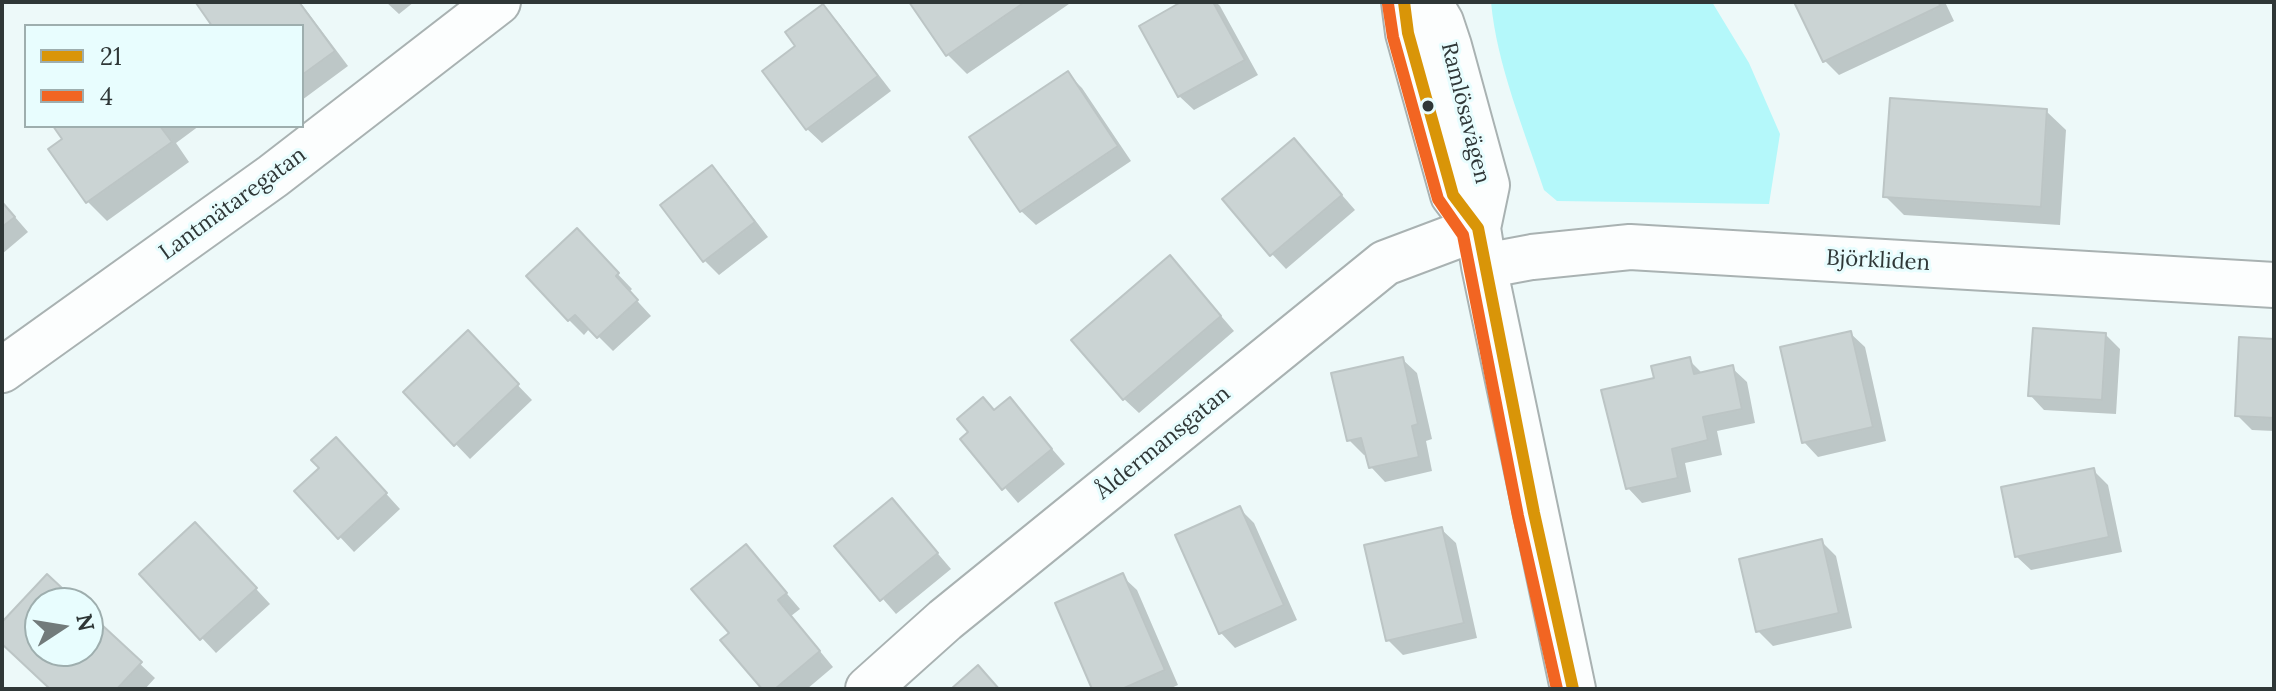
<!DOCTYPE html>
<html>
<head>
<meta charset="utf-8">
<style>
	body { margin:0 }
	#map { position:relative; width:2276px; height:691px; overflow:hidden; background:#edf9f9; font-family:Lora,serif }
	canvas { display:block }
	.frame { position:absolute; inset:0; border:4px solid #2f3737; pointer-events:none }
	.legend { position:absolute; left:24px; top:24px; width:280px; height:104px; box-sizing:border-box; background:#e8fdfe; border:2px solid #9eaeae; margin:0; padding:10px 14px; list-style:none; font-size:24px; color:#2f3737 }
	.legend li { display:flex; align-items:center; gap:16px; height:40px }
	.legend b { width:40px; border:2px solid #9eaeae }
	.north { position:absolute; left:24px; top:587px; width:80px; height:80px; box-sizing:border-box; background:#e8fdfe; border:2px solid #9eaeae; border-radius:50%; rotate:78deg; font-size:22px; font-weight:700; line-height:32px; text-align:center; color:#2f3737 }
	.north::after { content:''; display:block; margin:auto; width:28px; height:36px; background:#727b7b; clip-path:polygon(50% 0,100% 100%,50% 72%,0 100%) }
</style>
</head>
<body>
<div id="map">
<canvas width="2276" height="691"></canvas>
<div class="frame"></div>
<ul class="legend">
<li><b style="height:10px;background:#d99508"></b>21</li>
<li><b style="height:10px;background:#f26522"></b>4</li>
</ul>
<div class="north">N</div>
</div>
<script>
const ctx = document.querySelector('canvas').getContext('2d');
ctx.lineJoin = 'round';
function fill(path, color) { ctx.fillStyle = color; ctx.fill(path, 'evenodd'); }
function strokePath(path, color, width, dash) { ctx.strokeStyle = color; ctx.lineWidth = width; ctx.lineCap = dash ? 'butt' : 'round'; ctx.setLineDash(dash || []); ctx.stroke(path); }
function write(font, color, halo, rows, align = 'center') {
  ctx.font = font + ' Lora,serif'; ctx.lineWidth = 6; ctx.setLineDash([]); ctx.textBaseline = 'middle'; ctx.strokeStyle = halo; ctx.fillStyle = color; for (const [text, x, y, turn = 0] of rows) {
    ctx.save(); ctx.translate(x, y); ctx.rotate((+turn || 0) * Math.PI / 180); ctx.textAlign = isNaN(turn) ? turn : align; if (halo) ctx.strokeText(text, 0, 0); ctx.fillText(text, 0, 0); ctx.restore();
  }
}
const green = new Path2D(`
	M 1491,2 L 1712,2 L 1749,63 L 1780,134 L 1769,204 L 1557,201 L 1544,190 C 1524,129 1497,66 1491,2 Z`);
const shadow = new Path2D(`
	M 201,2 L 300,2 L 348,66 L 302,100 L 302,26 L 215,26 Z
	M 386,2 L 414,2 L 399,14 Z
	M 912,2 L 1068,2 L 1069,4 L 967,74 L 948,55 Z
	M 1185,2 L 1216,2 L 1220,6 L 1258,75 L 1194,110 L 1179,96 Z
	M 1797,2 L 1945,2 L 1954,21 L 1839,75 L 1824,60 Z
	M 823,6 L 837,21 L 891,91 L 822,143 L 807,129 Z
	M 1067,73 L 1082,88 L 1131,161 L 1036,225 L 1021,211 Z
	M 2046,111 L 2066,130 L 2060,225 L 1904,215 L 1885,196 Z
	M 56,126 L 199,126 L 176,143 L 189,162 L 107,221 L 88,202 L 51,150 L 65,139 Z
	M 1294,140 L 1355,210 L 1286,269 L 1272,254 Z
	M 711,168 L 726,182 L 768,237 L 719,275 L 705,261 L 662,206 Z
	M 2,202 L 28,232 L 2,254 Z
	M 591,246 L 632,289 L 629,292 L 651,316 L 613,351 L 590,328 L 584,335 L 569,320 Z
	M 1184,273 L 1234,331 L 1139,413 L 1124,399 Z
	M 1850,333 L 1865,347 L 1886,441 L 1818,457 L 1804,442 Z
	M 2106,335 L 2120,349 L 2116,414 L 2044,410 L 2030,395 Z
	M 2274,341 L 2274,431 L 2252,430 L 2237,415 Z
	M 482,348 L 532,400 L 470,459 L 406,392 Z
	M 1402,359 L 1417,373 L 1432,439 L 1426,441 L 1432,471 L 1385,482 L 1371,467 L 1367,454 L 1364,455 L 1349,440 Z
	M 1689,360 L 1703,374 L 1732,368 L 1747,382 L 1755,423 L 1717,431 L 1722,455 L 1685,463 L 1691,492 L 1642,503 L 1628,488 L 1656,379 Z
	M 1010,400 L 1065,464 L 1018,503 L 963,439 Z
	M 351,455 L 400,509 L 354,552 L 340,537 Z
	M 2093,470 L 2108,485 L 2122,552 L 2031,570 L 2016,556 Z
	M 892,500 L 951,569 L 896,614 L 837,546 Z
	M 1239,508 L 1254,523 L 1297,620 L 1235,648 L 1221,633 Z
	M 1441,529 L 1456,543 L 1477,638 L 1403,655 L 1388,640 Z
	M 210,539 L 270,604 L 216,653 L 142,574 Z
	M 1822,542 L 1836,556 L 1852,628 L 1773,646 L 1758,631 Z
	M 746,546 L 800,609 L 791,616 L 833,667 L 807,689 L 764,689 Z
	M 47,576 L 75,603 L 40,603 L 40,651 L 88,651 L 88,615 L 155,678 L 145,689 L 52,689 L 2,642 L 2,625 Z
	M 1122,576 L 1137,590 L 1178,685 L 1169,689 L 1094,689 Z`);
const building = new Path2D(`
	M 197,2 L 299,2 L 335,51 L 302,75 L 302,26 L 212,26 L 196,3 Z
	M 909,2 L 1025,2 L 946,56 Z
	M 1181,2 L 1213,2 L 1245,60 L 1178,97 L 1139,26 Z
	M 1794,2 L 1939,2 L 1940,6 L 1823,62 Z
	M 823,4 L 878,76 L 806,130 L 762,71 L 795,46 L 785,32 Z
	M 1068,71 L 1118,146 L 1020,212 L 969,137 Z
	M 1890,98 L 2047,109 L 2041,207 L 1883,197 Z
	M 53,126 L 160,126 L 172,142 L 86,203 L 48,149 L 62,139 Z
	M 1294,138 L 1342,195 L 1270,256 L 1222,199 Z
	M 712,165 L 755,222 L 703,262 L 660,205 Z
	M 2,202 L 15,217 L 2,227 Z
	M 577,228 L 619,273 L 616,276 L 638,300 L 597,338 L 575,315 L 568,321 L 526,276 Z
	M 1170,255 L 1221,316 L 1123,400 L 1071,340 Z
	M 2033,328 L 2106,333 L 2102,400 L 2028,396 Z
	M 468,330 L 519,384 L 454,446 L 403,392 Z
	M 1851,331 L 1873,427 L 1802,443 L 1780,347 Z
	M 2239,337 L 2274,339 L 2274,418 L 2235,416 Z
	M 1403,357 L 1418,424 L 1412,426 L 1419,457 L 1369,468 L 1361,438 L 1347,441 L 1331,373 Z
	M 1690,357 L 1694,374 L 1733,365 L 1742,409 L 1703,417 L 1708,440 L 1672,449 L 1678,478 L 1626,489 L 1601,390 L 1654,378 L 1651,366 Z
	M 983,397 L 994,410 L 1010,397 L 1052,449 L 1002,490 L 960,439 L 968,432 L 957,419 Z
	M 336,437 L 387,493 L 338,539 L 294,491 L 319,468 L 311,460 Z
	M 2094,468 L 2109,537 L 2015,557 L 2001,487 Z
	M 892,498 L 938,553 L 880,601 L 834,546 Z
	M 1240,506 L 1284,605 L 1219,634 L 1175,535 Z
	M 195,522 L 257,588 L 200,640 L 139,574 Z
	M 1442,527 L 1464,623 L 1386,641 L 1364,545 Z
	M 1822,539 L 1839,613 L 1756,632 L 1739,559 Z
	M 746,544 L 787,593 L 778,600 L 820,651 L 775,689 L 762,689 L 720,640 L 729,633 L 691,589 Z
	M 1123,573 L 1165,670 L 1122,689 L 1092,689 L 1055,603 Z
	M 47,574 L 78,603 L 40,603 L 40,651 L 88,651 L 88,612 L 142,662 L 117,689 L 50,689 L 2,644 L 2,622 Z
	M 978,665 L 999,689 L 951,689 Z`);
const minor = new Path2D(`
	M 1404,2 L 1408,33 L 1453,195 L 1478,228
	M 1429,2 L 1441,22 L 1449,46 L 1487,185 L 1478,228 L 1484,266 L 1573,689
	M 1484,266 L 1532,257 L 1630,247 L 2274,285
	M 2,370 L 273,176 L 498,2
	M 868,689 L 945,620 L 1385,263 L 1478,228`);
const bus1 = new Path2D(`
	M 1404,2 L 1408,33 L 1453,195 L 1478,228 L 1534,513 L 1573,689`);
const bus2 = new Path2D(`
	M 1388,4 L 1393,37 L 1438,199 L 1463,235 L 1518,516 L 1557,689`);
const markers = [
	[1428,106,7,"#2f3737"]
];
const streetNames = [
	["Ramlösavägen",1465,113,76],
	["Lantmätaregatan",233,204,-36],
	["Björkliden",1878,261,3],
	["Åldermansgatan",1163,443,-39]
];
fill(green, '#b4f8fa');
fill(shadow, '#0003');
fill(building, '#cbd4d4');
strokePath(building, '#bcc5c5', 2);
strokePath(minor, '#a9b2b2', 48);
strokePath(minor, '#fcfefe', 44);
strokePath(bus1, '#d99508', 12);
strokePath(bus2, '#f26522', 12);
for (const [x, y, r, color] of markers) { const dot = new Path2D(); dot.arc(x, y, r, 0, 2 * Math.PI); ctx.fillStyle = color; ctx.fill(dot); strokePath(dot, '#e8fdfe', 3); }
write('22px', '#2f3737', '#e8fdfe', streetNames);
</script>
</body>
</html>
